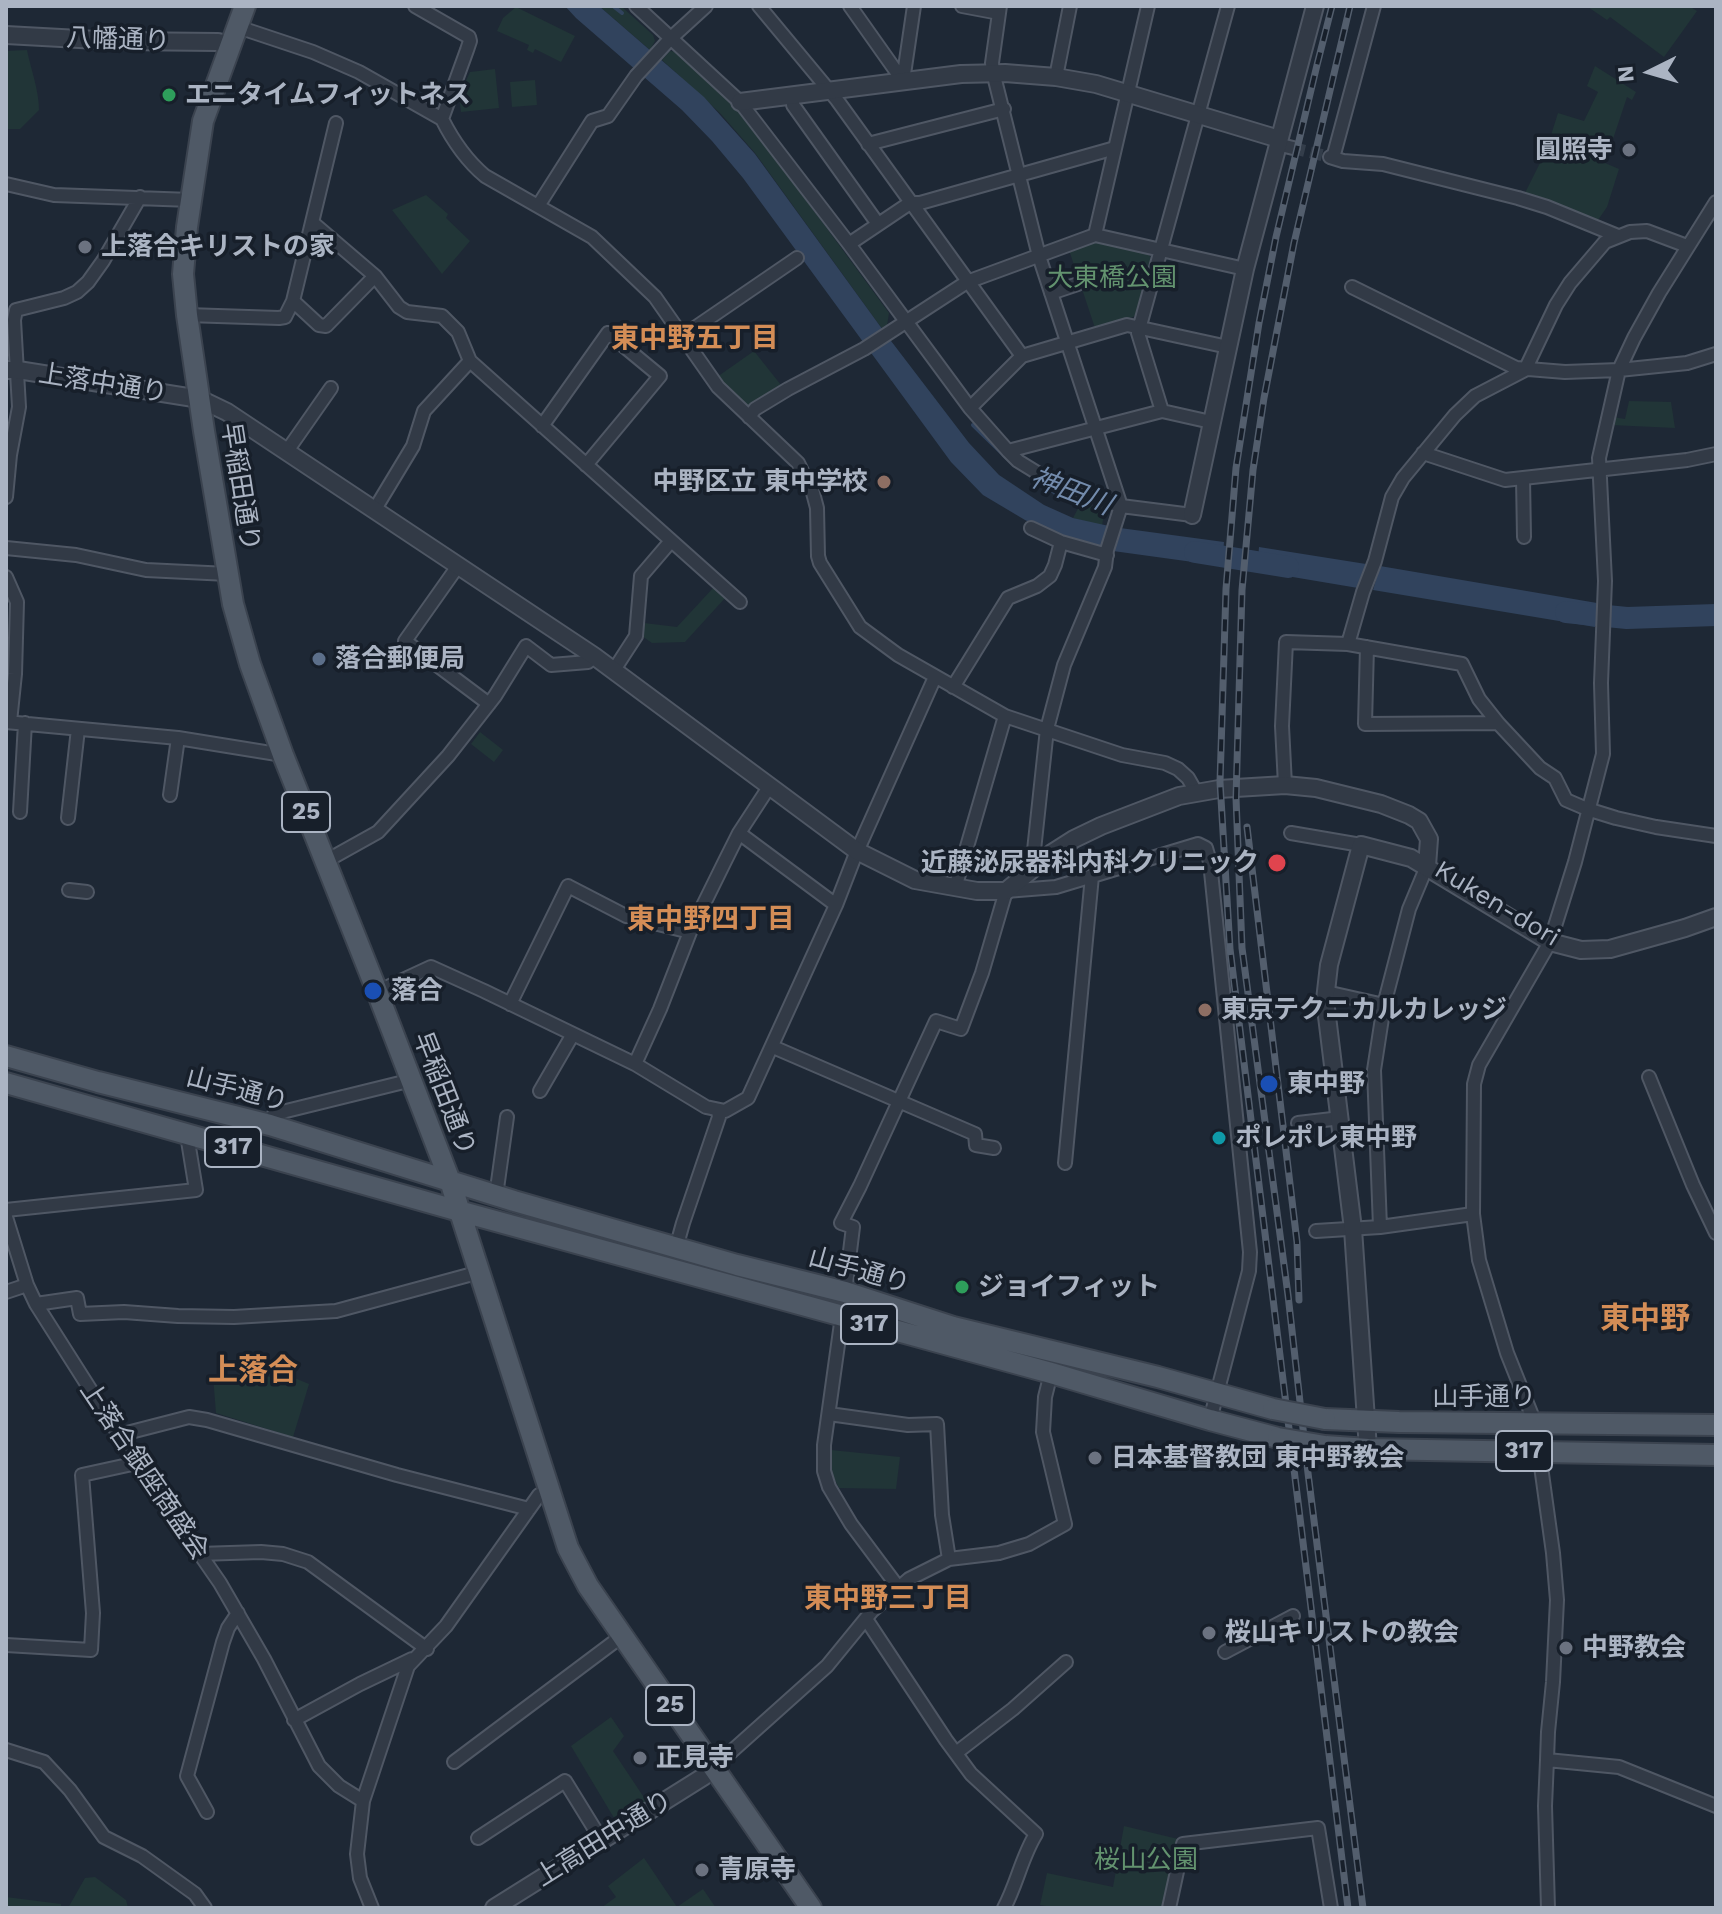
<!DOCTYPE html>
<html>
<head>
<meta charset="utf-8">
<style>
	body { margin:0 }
	#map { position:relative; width:1722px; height:1914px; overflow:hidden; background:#1e2835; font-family:"Work Sans",sans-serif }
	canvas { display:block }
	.frame { position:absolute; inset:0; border:8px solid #abb4c3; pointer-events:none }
	.north { position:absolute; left:1610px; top:32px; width:80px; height:80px; -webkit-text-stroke:6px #171f2a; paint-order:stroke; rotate:265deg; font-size:22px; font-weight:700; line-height:32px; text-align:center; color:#abb4c3 }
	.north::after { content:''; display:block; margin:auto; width:28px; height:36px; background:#abb4c3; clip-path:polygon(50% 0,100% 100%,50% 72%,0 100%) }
</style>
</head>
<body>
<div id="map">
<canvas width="1722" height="1914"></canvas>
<div class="frame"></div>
<div class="north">N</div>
</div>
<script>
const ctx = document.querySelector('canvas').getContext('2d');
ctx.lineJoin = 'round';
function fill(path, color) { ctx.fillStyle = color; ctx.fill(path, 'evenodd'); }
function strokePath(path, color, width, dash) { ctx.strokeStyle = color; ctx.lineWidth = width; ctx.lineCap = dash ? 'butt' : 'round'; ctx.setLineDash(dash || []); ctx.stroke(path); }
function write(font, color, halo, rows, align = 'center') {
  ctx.font = font + ' "Work Sans","Noto Sans JP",sans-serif'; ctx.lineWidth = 7; ctx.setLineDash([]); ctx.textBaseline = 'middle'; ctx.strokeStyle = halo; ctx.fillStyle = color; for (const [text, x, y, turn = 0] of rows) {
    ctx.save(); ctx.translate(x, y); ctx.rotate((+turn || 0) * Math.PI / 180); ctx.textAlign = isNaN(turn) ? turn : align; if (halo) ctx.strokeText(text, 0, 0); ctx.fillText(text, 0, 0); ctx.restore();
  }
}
const green = new Path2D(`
	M 599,6 L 621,6 L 653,35 L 655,41 L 650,50 Z
	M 1689,6 L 1697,11 L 1664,57 L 1610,17 L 1607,20 L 1588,7 Z
	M 516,7 L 575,36 L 561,62 L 535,49 L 533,53 L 527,50 L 529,45 L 497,31 L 503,18 Z
	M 27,50 C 31,70 39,90 39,110 L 20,129 L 6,129 L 6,51 Z
	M 670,51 L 676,52 L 712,83 L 745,117 L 889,313 L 887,326 L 883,330 L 755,153 L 720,113 L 662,60 Z
	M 1595,66 L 1636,92 L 1632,100 L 1627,97 L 1605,163 L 1619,169 L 1607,207 L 1596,223 L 1524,195 L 1546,151 L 1558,113 L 1584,121 L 1598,92 L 1587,86 Z
	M 495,69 L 499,108 L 461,112 L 459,96 L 470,72 Z
	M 535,80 L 537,105 L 512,107 L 510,82 Z
	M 426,195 L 448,214 L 446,218 L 470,241 L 442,274 L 392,210 Z
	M 1096,241 L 1147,252 L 1153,261 L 1139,312 L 1133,317 L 1095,328 L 1069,250 Z
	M 754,351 L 781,385 L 746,407 L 717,377 Z
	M 1629,401 L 1671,402 L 1675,428 L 1611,425 L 1613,417 L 1625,419 Z
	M 1081,503 L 1105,507 L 1102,526 L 1073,518 Z
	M 714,587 L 726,597 L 685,642 L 652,643 L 642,636 L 644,623 L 677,627 Z
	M 480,732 L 503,750 L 494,762 L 471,744 Z
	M 213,1376 L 292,1377 L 309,1384 L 293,1437 L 216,1413 Z
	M 831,1450 L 900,1457 L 896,1489 L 839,1488 L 829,1468 Z
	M 611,1717 L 624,1736 L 613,1751 L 647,1802 L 617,1823 L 571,1746 Z
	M 1124,1826 L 1178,1839 L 1165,1908 L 1057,1908 L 1040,1905 L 1047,1873 L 1113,1887 Z
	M 644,1858 L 677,1907 L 703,1889 L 716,1908 L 601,1908 L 616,1897 L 608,1886 Z
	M 95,1877 L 126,1900 L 128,1908 L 68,1908 L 85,1878 Z
	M 6,1897 L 61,1904 L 61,1908 L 6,1908 Z`);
const water = new Path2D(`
	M 565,6 L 599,6 L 704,97 L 755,154 L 888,337 L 969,443 L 999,475 L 1044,505 L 1073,518 L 1109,526 L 1102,549 L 1061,537 L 1025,520 L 983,495 L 951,462 L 743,178 L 712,141 L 682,110 L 576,18 Z
	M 1120,528 L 1224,542 L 1222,566 L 1113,551 Z
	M 1259,547 L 1366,564 L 1358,588 L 1257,571 Z
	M 1380,566 L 1597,603 L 1595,627 L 1373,590 Z`);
const stream = new Path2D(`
	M 613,6 L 622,13
	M 973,425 L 1011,462
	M 1038,480 L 1059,496 L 1073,502`);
const river = new Path2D(`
	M 1195,552 L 1288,567
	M 1566,612 L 1627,618 L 1716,615`);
const minorTunnel = new Path2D(`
	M 1293,148 L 1330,157`);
const minor = new Path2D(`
	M 415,6 L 469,37 L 470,41 L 467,50 L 442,119 C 453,141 466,160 485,176 L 592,237 L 655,297 L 718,387 L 798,463 L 813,493 L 817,508 L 818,556 L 820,563 L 860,627 L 898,655 L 1005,716 L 1122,755 L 1165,763 L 1178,769 L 1188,778 L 1196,792
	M 636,6 L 740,102 L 849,244 L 970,408 L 1008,451 L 1018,461 L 1062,488 L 1121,506 L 1192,515
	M 759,6 L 837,100 L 1022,356
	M 850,6 L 903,81
	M 962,6 L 999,13
	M 1000,6 L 992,63 L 993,72 L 1039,256 L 1121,506 L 1107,550 L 1105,567 L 1064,665 L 1047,729 L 1032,869
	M 238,24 L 247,30 L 313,52 L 359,72 L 442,119
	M 1056,77 L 1070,6
	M 903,81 L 914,6
	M 793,95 L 793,105 L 878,224
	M 868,144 L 1004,109
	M 1277,144 L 1293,148
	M 1330,157 L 1343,161 L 1383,164 L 1518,198 L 1547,207 L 1618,236
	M 1333,158 L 1374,6
	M 6,184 L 54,195 L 191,200
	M 538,206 L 592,121 L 608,116 L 636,76 L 671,38 L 706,6
	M 313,223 L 375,276 L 399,307 L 407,312 L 442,316 L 458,332 L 470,361 L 740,602
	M 1095,235 L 1148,6
	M 849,244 L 910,203 L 920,203 L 1115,148
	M 1352,287 L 1516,368 L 1565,372 L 1619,370 L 1687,363 L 1716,354
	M 1051,293 L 1078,284
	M 293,301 L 319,325 L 326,326 L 375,276
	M 187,315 L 279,318 L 285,317 L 293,301 L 336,123
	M 683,336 L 797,258
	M 970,408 L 1022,356 L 1127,325 L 1228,347
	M 1162,411 L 1138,333 L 1228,6
	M 749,417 L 755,409 L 788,389 L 864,349 L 967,282 L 1095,235 L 1245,269
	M 542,426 L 608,333 L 660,376 L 586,465
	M 287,451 L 331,388
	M 1008,451 L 1162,411 L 1211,422
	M 1423,453 L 1505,480 L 1687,460 L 1716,454
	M 1523,478 L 1524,537
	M 6,497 L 10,455 L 19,407 L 14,320 L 16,310 L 64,298 L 77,292 L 88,282 L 103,261 L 140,197
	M 375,509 L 413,446 L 424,411 L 470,361
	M 1031,528 L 1061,542 L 1107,555
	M 6,548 L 76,555 L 146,570 L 228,574
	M 458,566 L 405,641 L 489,704
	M 6,577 L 17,602 L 15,674 L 10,722
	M 1348,644 L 1363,592 L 1375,561 L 1392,497 L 1403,478 L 1455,415 L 1475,396 L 1525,370 L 1556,305 L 1570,283 L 1605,242 L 1630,232 L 1647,231 L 1687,246
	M 1367,647 L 1365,724 L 1498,723 L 1540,768 L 1555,778 L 1566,800 L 1587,809 L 1616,818 L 1656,827 L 1716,836
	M 614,670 L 636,636 L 641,576 L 671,541
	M 953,687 L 1008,598 L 1037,586 L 1050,576 L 1055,565 L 1061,542
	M 6,722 L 178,738
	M 1285,785 L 1282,726 L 1286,642 L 1348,644 L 1462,664 L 1479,699 L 1498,723
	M 170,795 L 178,738 L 283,755
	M 20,812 L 25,723
	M 68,818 L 78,729
	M 739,833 L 836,905
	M 1291,833 L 1361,845
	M 326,861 L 378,832 L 448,756 L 495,696 L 526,646 L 551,665 L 588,662 L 594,656
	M 955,888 L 1005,716
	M 69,890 L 87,892
	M 377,992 L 431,967 L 484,991 L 635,1064 L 706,1107 L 725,1111 L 748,1098 L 836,905 L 855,856 L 935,677
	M 1326,992 L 1384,1005
	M 510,1004 L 568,886 L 626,916 L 690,932
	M 773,1047 L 975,1134 L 976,1145 L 994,1148
	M 635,1064 L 660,1009 L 690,932 L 725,861 L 739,833 L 769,787
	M 1649,1077 L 1693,1185 L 1716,1233
	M 540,1091 L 573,1034
	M 1298,1123 L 1341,1118
	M 270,1125 L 274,1114 L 412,1080
	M 1065,1163 L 1092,876
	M 496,1196 L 507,1117
	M 6,1210 L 196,1190 L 187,1135
	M 6,1217 L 27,1285 L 36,1304 L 137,1463 L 220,1583 L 264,1659 L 319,1766 L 339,1786 L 363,1801
	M 1380,1227 L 1374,1070 L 1384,1005 L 1409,909 L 1427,866
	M 1316,1231 L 1380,1227 L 1473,1214
	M 676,1248 L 683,1223 L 719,1117 L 718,1111
	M 6,1292 L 27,1285
	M 845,1292 L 853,1227 L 841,1223 L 860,1186 L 936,1021 L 961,1029 L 982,973 L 1006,891 L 1056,887 L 1198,844 L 1206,848 L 1210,862 L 1250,1252 L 1249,1271 L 1210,1420
	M 36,1304 L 77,1298 L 80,1314 L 124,1312 L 178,1316 L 234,1317 L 336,1311 L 480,1272
	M 842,1316 L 824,1445 L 824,1471 L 829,1487 L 851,1524 L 898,1587
	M 829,1414 L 908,1425 L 937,1424 L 942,1515 L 949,1559
	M 119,1435 L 189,1417 L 207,1420 L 397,1475 L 529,1509
	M 199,1554 L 261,1552 L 283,1554 L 308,1562 L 427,1649
	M 866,1619 L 946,1740 L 971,1774 L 1036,1834 C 1022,1856 1017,1884 1004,1908
	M 6,1645 L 91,1650 L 93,1613 L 82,1475 L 137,1463
	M 1225,1652 L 1293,1616
	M 294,1720 L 360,1684 L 412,1659
	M 6,1750 L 44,1762 L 70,1790 L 104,1837 L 142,1856 L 195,1894 L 205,1908
	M 956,1753 L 1013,1709 L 1066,1662
	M 1547,1760 L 1619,1767 L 1716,1806
	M 454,1762 L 622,1636
	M 713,1768 L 827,1666 L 872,1611 L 909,1579 L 949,1559 L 999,1553 L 1029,1544 L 1065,1524 L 1043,1432 L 1045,1397 L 1051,1373
	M 207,1812 L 187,1776 L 223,1642 L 228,1628 L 238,1613
	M 478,1838 L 565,1781 L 602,1841
	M 372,1908 L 360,1878 L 357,1854 L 363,1801 L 408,1666 L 446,1626 L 539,1495 L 549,1491
	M 1169,1908 L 1183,1844 L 1318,1828 L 1331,1908
	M 1548,1908 L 1545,1806 L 1547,1760 L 1548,1732 L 1553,1682 L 1557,1600 L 1553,1553 L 1535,1423 L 1507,1353 L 1479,1260 L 1473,1214 L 1474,1084 L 1479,1065 L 1550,942 L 1575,862 L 1603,754 L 1601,683 L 1605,581 L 1599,458 L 1619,370 L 1634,338 L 1659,293 L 1716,202`);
const tertiary = new Path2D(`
	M 6,35 L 116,41 L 218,42 L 230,45
	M 740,102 L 961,74 L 1005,73 L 1056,77 L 1096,84 L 1279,139
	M 6,370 L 18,370 L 200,399 L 227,412 L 594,656 L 857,851 L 915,880 L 977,891 L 1006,891 L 1052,853 L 1074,839 L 1101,826 L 1179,796 L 1219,789 L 1285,785 L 1316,788 L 1381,804 L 1409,815 L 1419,821 L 1429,839 L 1427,866
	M 1192,515 L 1245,269 L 1315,6
	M 1368,1449 L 1353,1229 L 1325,1000 L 1329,965 L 1361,845 L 1411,858 L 1550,942 L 1581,950 L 1610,949 L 1685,928 L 1716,917
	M 494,1908 L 703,1777 L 713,1768`);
const primary = new Path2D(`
	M 245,6 L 203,121 L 187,227 L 183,274 L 187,315 L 204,431 L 233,604 L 250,664 L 283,755 L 373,981 L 450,1181 L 568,1548 L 588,1586 L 811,1908
	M 6,1056 L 98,1082 L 270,1125 L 514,1201 L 737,1265 L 845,1292 L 953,1327 L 1158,1377 L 1273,1409
	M 6,1083 L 459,1211 L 1051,1373 L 1210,1420 L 1278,1438
	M 1325,1419 L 1399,1422 L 1716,1425
	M 1325,1446 L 1368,1449 L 1716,1455`);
const rail = new Path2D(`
	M 1332,6 L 1317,65 L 1276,237 L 1259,323 L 1236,468 L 1226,589 L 1220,782 L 1230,949 L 1348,1908
	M 1350,6 L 1294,243 L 1264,398 L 1253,470 L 1242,590 L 1236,798 L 1242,948 L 1288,1295 L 1308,1473 L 1363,1908
	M 1247,827 L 1297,1242 L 1299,1300`);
const primaryBridge = new Path2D(`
	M 1273,1409 L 1325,1419
	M 1278,1438 L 1325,1446`);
const markers = [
	[169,95,8,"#2e9e5b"],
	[1629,150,8,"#6b7280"],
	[85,247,8,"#6b7280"],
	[884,482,8,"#8d6e63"],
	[319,659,8,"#5c6f8a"],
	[1277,863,10,"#e0444e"],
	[373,991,10,"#1a4fb4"],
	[1205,1010,8,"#8d6e63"],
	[1269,1084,10,"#1a4fb4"],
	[1219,1138,8,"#0f9aa8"],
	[962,1287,8,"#2e9e5b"],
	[1095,1458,8,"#6b7280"],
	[1209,1633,8,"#6b7280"],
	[1566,1648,8,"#6b7280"],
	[640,1758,8,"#6b7280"],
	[702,1870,8,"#6b7280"]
];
const shields = [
	[306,812,48],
	[233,1147,56],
	[869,1324,56],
	[1524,1451,56],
	[670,1705,48]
];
const shieldNames = [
	["25",306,812],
	["317",233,1147],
	["317",869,1324],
	["317",1524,1451],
	["25",670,1705]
];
const streetNames = [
	["八幡通り",118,40,2],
	["上落中通り",103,384,9],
	["早稲田通り",240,487,81],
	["Kuken-dori",1497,904,31],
	["山手通り",237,1090,15],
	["早稲田通り",444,1094,69],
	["山手通り",859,1271,16],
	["山手通り",1484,1397],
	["上落合銀座商盛会",144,1471,56],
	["上高田中通り",604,1839,-32]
];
const poiNames = [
	["エニタイムフィットネス",185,95],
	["圓照寺",1613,150,"right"],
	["上落合キリストの家",101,247],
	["中野区立 東中学校",868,482,"right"],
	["落合郵便局",335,659],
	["近藤泌尿器科内科クリニック",1259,863,"right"],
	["落合",391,991],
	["東京テクニカルカレッジ",1221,1010],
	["東中野",1287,1084],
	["ポレポレ東中野",1235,1138],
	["ジョイフィット",978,1287],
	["日本基督教団 東中野教会",1111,1458],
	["桜山キリストの教会",1225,1633],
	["中野教会",1582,1648],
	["正見寺",656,1758],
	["青原寺",718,1870]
];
const parkNames = [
	["大東橋公園",1112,278],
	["桜山公園",1146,1860]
];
const neighbourhoodNames = [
	["東中野五丁目",695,339],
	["東中野四丁目",711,920],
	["東中野三丁目",888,1599]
];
const waterNames = [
	["神田川",1071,492,21]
];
const quarterNames = [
	["東中野",1645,1319],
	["上落合",253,1371]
];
fill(green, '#213537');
fill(water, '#31435d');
strokePath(stream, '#31435d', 4);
strokePath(river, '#31435d', 22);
strokePath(minorTunnel, '#333d4a', 12, [12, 6]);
strokePath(minor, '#4f5764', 16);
strokePath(tertiary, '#4f5764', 20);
strokePath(primary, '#3b434f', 24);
strokePath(minor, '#323a46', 12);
strokePath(tertiary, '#323a46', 16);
strokePath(primary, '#4f5966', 20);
strokePath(rail, '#535e6d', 7);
strokePath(rail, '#171f2a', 4, [12]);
strokePath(primaryBridge, '#3b434f', 24, []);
strokePath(primaryBridge, '#4f5966', 20);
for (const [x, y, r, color] of markers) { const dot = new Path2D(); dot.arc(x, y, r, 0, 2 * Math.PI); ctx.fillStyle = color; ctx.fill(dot); strokePath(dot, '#171f2a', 3); }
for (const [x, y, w] of shields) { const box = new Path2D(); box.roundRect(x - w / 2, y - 20, w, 40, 6); ctx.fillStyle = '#171f2a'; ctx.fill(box); strokePath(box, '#abb4c3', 2); }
write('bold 24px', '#abb4c3', null, shieldNames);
write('26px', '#abb4c3', '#171f2a', streetNames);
write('bold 26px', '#abb4c3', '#171f2a', poiNames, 'left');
write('26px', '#63936f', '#171f2a', parkNames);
write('bold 28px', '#d48d56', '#171f2a', neighbourhoodNames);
write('italic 28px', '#738bac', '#171f2a', waterNames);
write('bold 30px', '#d48d56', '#171f2a', quarterNames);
</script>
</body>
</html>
